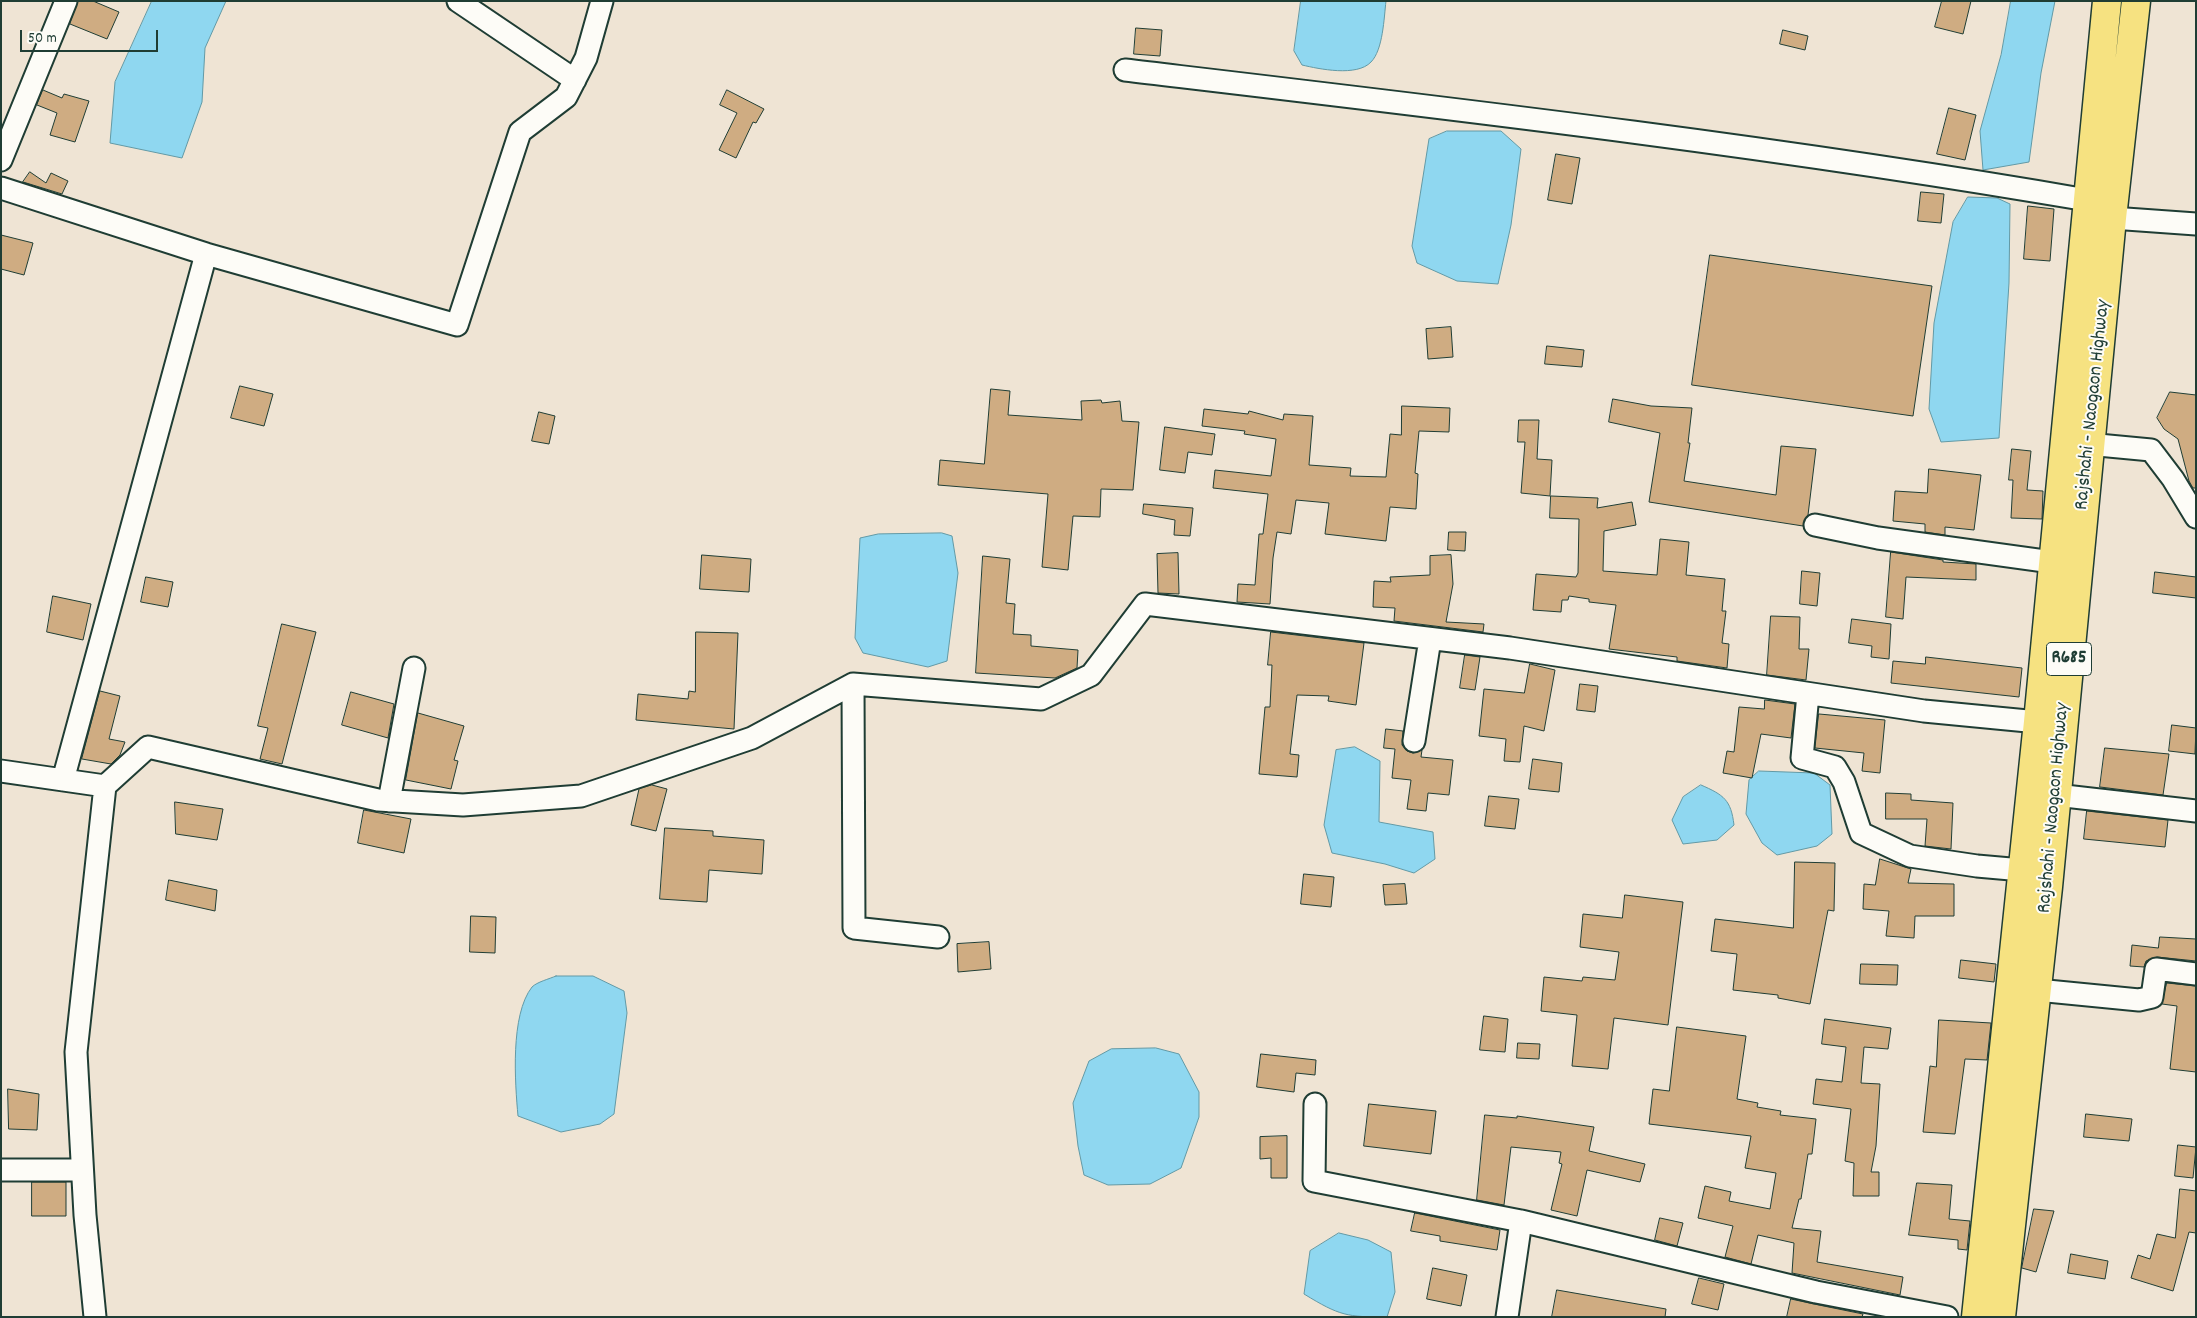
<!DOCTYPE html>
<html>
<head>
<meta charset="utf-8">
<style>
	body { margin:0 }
	#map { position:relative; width:2197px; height:1318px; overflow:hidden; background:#efe4d4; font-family:Dekko,sans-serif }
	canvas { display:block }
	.frame { position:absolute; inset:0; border:2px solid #1f3d34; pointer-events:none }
	.scale { position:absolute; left:20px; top:30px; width:138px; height:22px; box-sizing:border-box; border:2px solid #1f3d34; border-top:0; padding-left:6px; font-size:15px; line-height:18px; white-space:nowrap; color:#1f3d34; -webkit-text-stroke:4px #fdfcf7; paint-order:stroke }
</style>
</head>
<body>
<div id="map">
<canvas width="2197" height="1318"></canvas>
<div class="frame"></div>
<div class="scale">50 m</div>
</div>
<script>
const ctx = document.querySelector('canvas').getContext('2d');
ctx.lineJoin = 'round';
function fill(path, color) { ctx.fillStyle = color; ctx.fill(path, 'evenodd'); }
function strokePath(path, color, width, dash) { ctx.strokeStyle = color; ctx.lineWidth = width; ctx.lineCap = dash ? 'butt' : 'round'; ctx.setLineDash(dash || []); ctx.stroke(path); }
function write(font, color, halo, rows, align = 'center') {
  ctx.font = font + ' Dekko,sans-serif'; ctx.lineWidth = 4; ctx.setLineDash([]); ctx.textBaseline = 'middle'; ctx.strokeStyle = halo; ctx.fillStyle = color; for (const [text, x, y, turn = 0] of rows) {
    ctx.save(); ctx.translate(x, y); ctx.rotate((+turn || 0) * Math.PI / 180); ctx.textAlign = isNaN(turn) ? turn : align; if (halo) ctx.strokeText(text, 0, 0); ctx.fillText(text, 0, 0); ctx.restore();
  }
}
const water = new Path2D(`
	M 152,1 L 226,1 L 205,48 L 202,102 L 182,158 L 110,143 L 115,82 Z
	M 1301,1 L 1386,1 C 1384,18 1383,50 1371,62 C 1357,77 1319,69 1302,65 L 1294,51 Z
	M 2011,1 L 2055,1 L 2041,73 L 2029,162 L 1983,170 L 1980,131 L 2001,55 Z
	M 1447,131 L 1501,131 L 1521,149 L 1511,225 L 1498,284 L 1457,281 L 1417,263 L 1412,246 L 1429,139 Z
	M 1968,197 L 1997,198 L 2010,204 L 2009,283 L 1999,438 L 1941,442 L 1929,409 L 1934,323 L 1953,222 Z
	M 942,533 L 952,536 L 958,573 L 947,661 L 928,667 L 863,653 L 855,638 L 860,538 L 878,534 Z
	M 1355,747 L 1380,761 L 1379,822 L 1433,832 L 1435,859 L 1414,873 L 1385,864 L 1332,853 L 1324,825 L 1336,750 Z
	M 1759,771 L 1814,773 L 1830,785 L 1832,834 L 1817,846 L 1777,855 L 1762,843 L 1746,814 L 1749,780 Z
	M 1701,785 C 1724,795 1731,800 1734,825 L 1717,840 L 1683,844 L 1672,820 L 1683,797 Z
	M 556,976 L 593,976 L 624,991 L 627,1013 L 614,1114 L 600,1124 L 561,1132 L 518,1116 C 515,1083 510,1015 532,987 C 537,982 549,979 556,976 Z
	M 1156,1048 L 1179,1054 L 1199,1092 L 1199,1117 L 1181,1168 L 1150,1184 L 1108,1185 L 1084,1175 L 1078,1146 L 1073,1103 L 1089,1061 L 1111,1049 Z
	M 1339,1233 L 1368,1240 L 1391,1252 L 1395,1292 L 1387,1317 C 1347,1317 1340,1316 1304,1294 L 1310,1251 Z`);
const building = new Path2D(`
	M 78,1 L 93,1 L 119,12 L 107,39 L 70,24 Z
	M 1942,1 L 1971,1 L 1963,34 L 1935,27 Z
	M 1136,28 L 1162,30 L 1160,56 L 1134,54 Z
	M 1783,30 L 1808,36 L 1805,50 L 1780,44 Z
	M 43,90 L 62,98 L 64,94 L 89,101 L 75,142 L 50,135 L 57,113 L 37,105 Z
	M 727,90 L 764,109 L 756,123 L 753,122 L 736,158 L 719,150 L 737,113 L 720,105 Z
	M 1949,108 L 1976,115 L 1965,160 L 1937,154 Z
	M 1556,154 L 1580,158 L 1572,204 L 1548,200 Z
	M 30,172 L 46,183 L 51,173 L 68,181 L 62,194 L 23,182 Z
	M 1921,192 L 1944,194 L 1941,223 L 1918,221 Z
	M 2028,206 L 2054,209 L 2050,261 L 2024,259 Z
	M 1,235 L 33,243 L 24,275 L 1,269 Z
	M 1710,255 L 1932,286 L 1913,416 L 1692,385 Z
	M 1451,327 L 1453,357 L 1428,359 L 1426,329 Z
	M 1547,346 L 1584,350 L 1582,367 L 1545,364 Z
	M 240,386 L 273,394 L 264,426 L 231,418 Z
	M 991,389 L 1010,391 L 1008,415 L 1082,420 L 1081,401 L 1101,400 L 1102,403 L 1120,401 L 1122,421 L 1139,422 L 1133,490 L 1101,489 L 1100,517 L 1073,516 L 1068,570 L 1042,567 L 1048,494 L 938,485 L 940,460 L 984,464 Z
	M 2170,392 L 2196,395 L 2196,488 L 2193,488 L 2189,481 L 2178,439 L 2164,429 L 2157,418 Z
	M 1613,399 L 1651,406 L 1692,408 L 1688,443 L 1690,443 L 1684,481 L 1776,495 L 1781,446 L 1816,449 L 1808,515 L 1803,526 L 1649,502 L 1660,433 L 1609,422 Z
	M 1402,406 L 1450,408 L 1449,432 L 1419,431 L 1415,473 L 1418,474 L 1416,509 L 1390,507 L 1386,541 L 1325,534 L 1329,503 L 1296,500 L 1291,534 L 1277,532 L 1273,558 L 1270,604 L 1237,602 L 1238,584 L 1255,585 L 1259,534 L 1263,534 L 1268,494 L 1213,488 L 1215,470 L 1271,476 L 1276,439 L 1244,434 L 1245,431 L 1202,426 L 1204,409 L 1248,414 L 1249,411 L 1283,420 L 1284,414 L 1313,416 L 1309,465 L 1351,468 L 1350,476 L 1386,477 L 1390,434 L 1401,435 Z
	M 539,412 L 555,416 L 549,444 L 532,441 Z
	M 1519,420 L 1539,420 L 1537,459 L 1552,460 L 1550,496 L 1521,493 L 1525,442 L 1518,442 Z
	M 1165,427 L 1215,434 L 1212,455 L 1188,452 L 1185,473 L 1160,470 Z
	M 2012,449 L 2031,451 L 2027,490 L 2043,491 L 2042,519 L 2011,518 L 2013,480 L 2009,480 Z
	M 1929,469 L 1981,475 L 1974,530 L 1945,527 L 1945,535 L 1925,532 L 1925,524 L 1893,521 L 1895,491 L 1927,493 Z
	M 1551,496 L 1598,498 L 1597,508 L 1632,502 L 1636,525 L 1604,531 L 1603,571 L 1657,575 L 1660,539 L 1689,542 L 1686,575 L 1725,579 L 1722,611 L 1726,611 L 1722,643 L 1729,644 L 1727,668 L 1677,661 L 1677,657 L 1609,649 L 1616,605 L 1589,602 L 1589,599 L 1569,596 L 1568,600 L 1562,600 L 1561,612 L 1533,610 L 1536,574 L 1576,577 L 1578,573 L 1579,519 L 1550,518 Z
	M 1144,504 L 1193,508 L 1190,536 L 1174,535 L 1175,520 L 1143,514 Z
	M 1449,532 L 1466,532 L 1465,551 L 1448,550 Z
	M 1891,552 L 1943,560 L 1943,562 L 1976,564 L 1976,580 L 1906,577 L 1903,619 L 1886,617 Z
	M 1178,553 L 1179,594 L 1158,593 L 1157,554 Z
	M 702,555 L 751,559 L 749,592 L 700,589 Z
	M 1451,555 L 1453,584 L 1446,622 L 1484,624 L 1483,632 L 1394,621 L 1395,608 L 1373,607 L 1374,581 L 1391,582 L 1390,577 L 1430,575 L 1430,556 Z
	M 983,556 L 1010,559 L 1006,603 L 1015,604 L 1013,634 L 1031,635 L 1031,646 L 1078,650 L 1077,668 L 1055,678 L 976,673 Z
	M 1802,571 L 1820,573 L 1817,606 L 1800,604 Z
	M 2155,572 L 2196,577 L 2196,598 L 2153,593 Z
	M 146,577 L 173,582 L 168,607 L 141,602 Z
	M 53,596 L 91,604 L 83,640 L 47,632 Z
	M 1771,616 L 1800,617 L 1799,649 L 1809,649 L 1806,680 L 1767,675 Z
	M 1852,619 L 1891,624 L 1889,659 L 1871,657 L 1872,646 L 1849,643 Z
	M 282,624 L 316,632 L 282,764 L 260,759 L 268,728 L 258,726 Z
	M 696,632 L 738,633 L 734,729 L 636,720 L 638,694 L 688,699 L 689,691 L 695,692 Z
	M 1271,632 L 1364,643 L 1356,705 L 1328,701 L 1329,696 L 1297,695 L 1290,754 L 1299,755 L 1297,777 L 1259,774 L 1265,707 L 1270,707 L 1272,665 L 1268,665 Z
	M 1465,655 L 1480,657 L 1475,690 L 1460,688 Z
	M 1926,657 L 2022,668 L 2019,697 L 1891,683 L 1893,661 L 1925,664 Z
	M 1530,664 L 1555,670 L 1544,731 L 1524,726 L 1520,762 L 1504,761 L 1506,739 L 1479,736 L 1484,689 L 1524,693 Z
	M 1580,684 L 1598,686 L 1595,712 L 1577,710 Z
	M 100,691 L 120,696 L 109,739 L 125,742 L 120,755 L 111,764 L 82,759 Z
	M 351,692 L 394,704 L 388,738 L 342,725 Z
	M 1765,700 L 1795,704 L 1791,738 L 1761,734 L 1752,778 L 1723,773 L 1727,751 L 1734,752 L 1739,707 L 1764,709 Z
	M 418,713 L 464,726 L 454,760 L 458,761 L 451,789 L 406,780 Z
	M 1819,714 L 1885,720 L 1880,773 L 1862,771 L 1864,753 L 1815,748 Z
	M 2172,725 L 2196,728 L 2195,754 L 2169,751 Z
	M 1386,729 L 1403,731 L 1402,745 L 1407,751 L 1413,753 L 1422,750 L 1421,757 L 1453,760 L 1449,795 L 1428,793 L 1426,811 L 1407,809 L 1411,780 L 1392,778 L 1395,749 L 1384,748 Z
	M 2105,748 L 2169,754 L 2163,795 L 2100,787 Z
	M 1533,759 L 1562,763 L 1559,792 L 1529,789 Z
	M 652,785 L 667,789 L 656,831 L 631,825 L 639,789 Z
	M 1886,793 L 1911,794 L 1911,800 L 1953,803 L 1951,849 L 1925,846 L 1927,819 L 1886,819 Z
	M 1489,796 L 1519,799 L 1515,829 L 1485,826 Z
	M 175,802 L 223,809 L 217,840 L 176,834 Z
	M 364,810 L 411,819 L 404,853 L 358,843 Z
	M 2087,811 L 2168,820 L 2165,847 L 2084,839 Z
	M 665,828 L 713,831 L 713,836 L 764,840 L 762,874 L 709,870 L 707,902 L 660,899 Z
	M 1880,859 L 1911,869 L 1908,883 L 1954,884 L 1954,916 L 1915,916 L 1914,938 L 1886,936 L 1889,911 L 1863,909 L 1864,884 L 1875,885 Z
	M 1795,862 L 1835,863 L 1834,911 L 1828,910 L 1810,1004 L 1778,998 L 1778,995 L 1733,990 L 1737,954 L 1711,951 L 1715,919 L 1793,928 Z
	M 1304,874 L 1334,877 L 1331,907 L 1301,904 Z
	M 169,880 L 217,890 L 215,911 L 166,900 Z
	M 1405,884 L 1407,904 L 1385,905 L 1383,885 Z
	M 1625,895 L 1683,902 L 1668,1025 L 1614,1018 L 1608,1069 L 1572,1066 L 1577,1015 L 1541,1011 L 1544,977 L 1582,981 L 1583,977 L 1615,980 L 1619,952 L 1580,947 L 1583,914 L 1622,918 Z
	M 471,916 L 496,917 L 495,953 L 470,952 Z
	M 2160,937 L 2196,939 L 2196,961 L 2157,957 L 2146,961 L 2144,967 L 2130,966 L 2132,945 L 2158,948 Z
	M 989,942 L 991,969 L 958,972 L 957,944 Z
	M 1961,960 L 1996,964 L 1994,982 L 1959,978 Z
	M 1861,964 L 1898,965 L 1897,985 L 1860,984 Z
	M 2167,983 L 2196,986 L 2196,1072 L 2170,1069 L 2177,1006 L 2162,1004 Z
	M 1484,1016 L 1508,1019 L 1505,1052 L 1480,1050 Z
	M 1825,1019 L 1891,1028 L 1888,1049 L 1864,1047 L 1861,1083 L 1880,1084 L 1876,1146 L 1871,1172 L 1879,1172 L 1879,1196 L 1853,1196 L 1854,1163 L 1845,1161 L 1851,1109 L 1813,1104 L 1816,1079 L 1842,1082 L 1846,1047 L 1822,1044 Z
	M 1939,1020 L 1991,1023 L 1987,1060 L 1965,1059 L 1955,1134 L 1923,1132 L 1930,1066 L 1936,1067 Z
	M 1677,1027 L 1746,1036 L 1737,1099 L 1758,1103 L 1757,1107 L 1781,1111 L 1780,1115 L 1816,1119 L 1812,1154 L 1808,1154 L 1801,1199 L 1799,1199 L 1792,1228 L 1821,1231 L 1817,1262 L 1903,1277 L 1900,1295 L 1792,1273 L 1794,1243 L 1758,1235 L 1751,1264 L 1725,1257 L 1733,1226 L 1698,1218 L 1705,1186 L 1731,1192 L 1729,1201 L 1770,1209 L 1776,1173 L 1745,1168 L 1751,1136 L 1649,1124 L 1653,1089 L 1669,1091 Z
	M 1518,1043 L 1540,1044 L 1539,1059 L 1517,1058 Z
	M 1261,1054 L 1316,1060 L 1315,1075 L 1296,1073 L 1294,1092 L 1257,1087 Z
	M 8,1089 L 39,1094 L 37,1130 L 9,1129 Z
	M 1369,1104 L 1436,1111 L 1431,1154 L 1364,1146 Z
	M 2086,1114 L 2132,1119 L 2129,1141 L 2084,1137 Z
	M 1485,1115 L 1517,1118 L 1517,1116 L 1594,1127 L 1589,1151 L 1645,1164 L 1640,1182 L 1587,1170 L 1577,1216 L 1551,1210 L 1562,1164 L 1559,1163 L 1561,1152 L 1511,1147 L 1504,1205 L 1477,1200 Z
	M 1287,1136 L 1287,1178 L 1271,1178 L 1271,1158 L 1260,1159 L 1260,1137 Z
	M 2178,1145 L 2196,1147 L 2193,1178 L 2175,1176 Z
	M 32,1182 L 66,1182 L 66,1216 L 32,1216 Z
	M 1917,1183 L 1952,1185 L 1949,1219 L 1970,1221 L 1967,1250 L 1958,1249 L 1958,1240 L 1909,1235 Z
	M 2180,1189 L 2196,1191 L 2196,1233 L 2189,1232 L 2173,1291 L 2131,1278 L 2138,1255 L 2150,1259 L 2157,1234 L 2175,1238 Z
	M 2034,1209 L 2054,1211 L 2036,1272 L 2022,1268 Z
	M 1415,1213 L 1500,1230 L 1497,1250 L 1440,1241 L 1440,1236 L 1411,1231 Z
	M 1660,1218 L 1683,1223 L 1677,1246 L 1655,1240 Z
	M 2071,1254 L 2108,1261 L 2105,1279 L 2068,1273 Z
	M 1433,1268 L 1467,1275 L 1461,1306 L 1427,1299 Z
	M 1699,1278 L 1724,1284 L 1718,1310 L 1692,1304 Z
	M 1557,1290 L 1666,1309 L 1665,1317 L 1552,1317 Z
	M 1791,1299 L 1814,1304 L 1863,1314 L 1862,1317 L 1787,1317 Z`);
const street = new Path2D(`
	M 458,1 L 575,80
	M 1125,70 C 1446,108 1768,145 2087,200
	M 1,160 L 66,1
	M 1,188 L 206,254
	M 2112,218 L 2196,224
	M 2077,443 L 2151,450 L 2173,479 L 2196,517
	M 1815,525 L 1878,538 L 2052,562
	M 853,684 L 854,928 L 938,937
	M 1808,694 L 1802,758 L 1835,767 L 1844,782 L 1861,833 L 1910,856 L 1977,866 L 2022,870
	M 1414,741 L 1430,639
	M 1,771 L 105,786 L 148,747 L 378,800 L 463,805 L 581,796 L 752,738 L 853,684 L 1041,699 L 1091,675 L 1145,604 L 1510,648 L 1924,711 L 2038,722
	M 63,780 L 206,254 L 457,325 L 520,132 L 566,97 L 586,58 L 602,1
	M 2056,795 L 2196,811
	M 389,801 L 414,668
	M 2037,990 L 2139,1000 L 2152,997 L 2156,969 L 2196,974
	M 1315,1104 L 1314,1181 L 1521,1221 L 1816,1292 L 1947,1317
	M 1,1170 L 82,1170
	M 95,1317 L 85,1215 L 76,1052 L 105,786
	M 1507,1317 L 1521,1221`);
const primary = new Path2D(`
	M 1976,1317 L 2038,722 L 2107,1
	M 2001,1317 L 2048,887 L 2112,218 L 2136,1`);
const shields = [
	[2069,659,45]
];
const shieldNames = [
	["R685",2069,659]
];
const streetNames = [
	["Rajshahi - Naogaon Highway",2094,405,-84],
	["Rajshahi - Naogaon Highway",2055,808,-85]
];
fill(water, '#8fd7f0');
strokePath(water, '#6299a5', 1);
fill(building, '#cfac82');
strokePath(building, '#1f3d34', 1);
strokePath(street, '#1f3d34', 25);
strokePath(primary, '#1f3d34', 31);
strokePath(street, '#fdfcf7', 21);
strokePath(primary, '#f6e281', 28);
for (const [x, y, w] of shields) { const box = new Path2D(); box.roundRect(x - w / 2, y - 16.5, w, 33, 4); ctx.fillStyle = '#fdfcf7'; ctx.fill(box); strokePath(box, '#1f3d34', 1); }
write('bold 19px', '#1f3d34', null, shieldNames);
write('20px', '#1f3d34', '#fdfcf7', streetNames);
</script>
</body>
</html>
